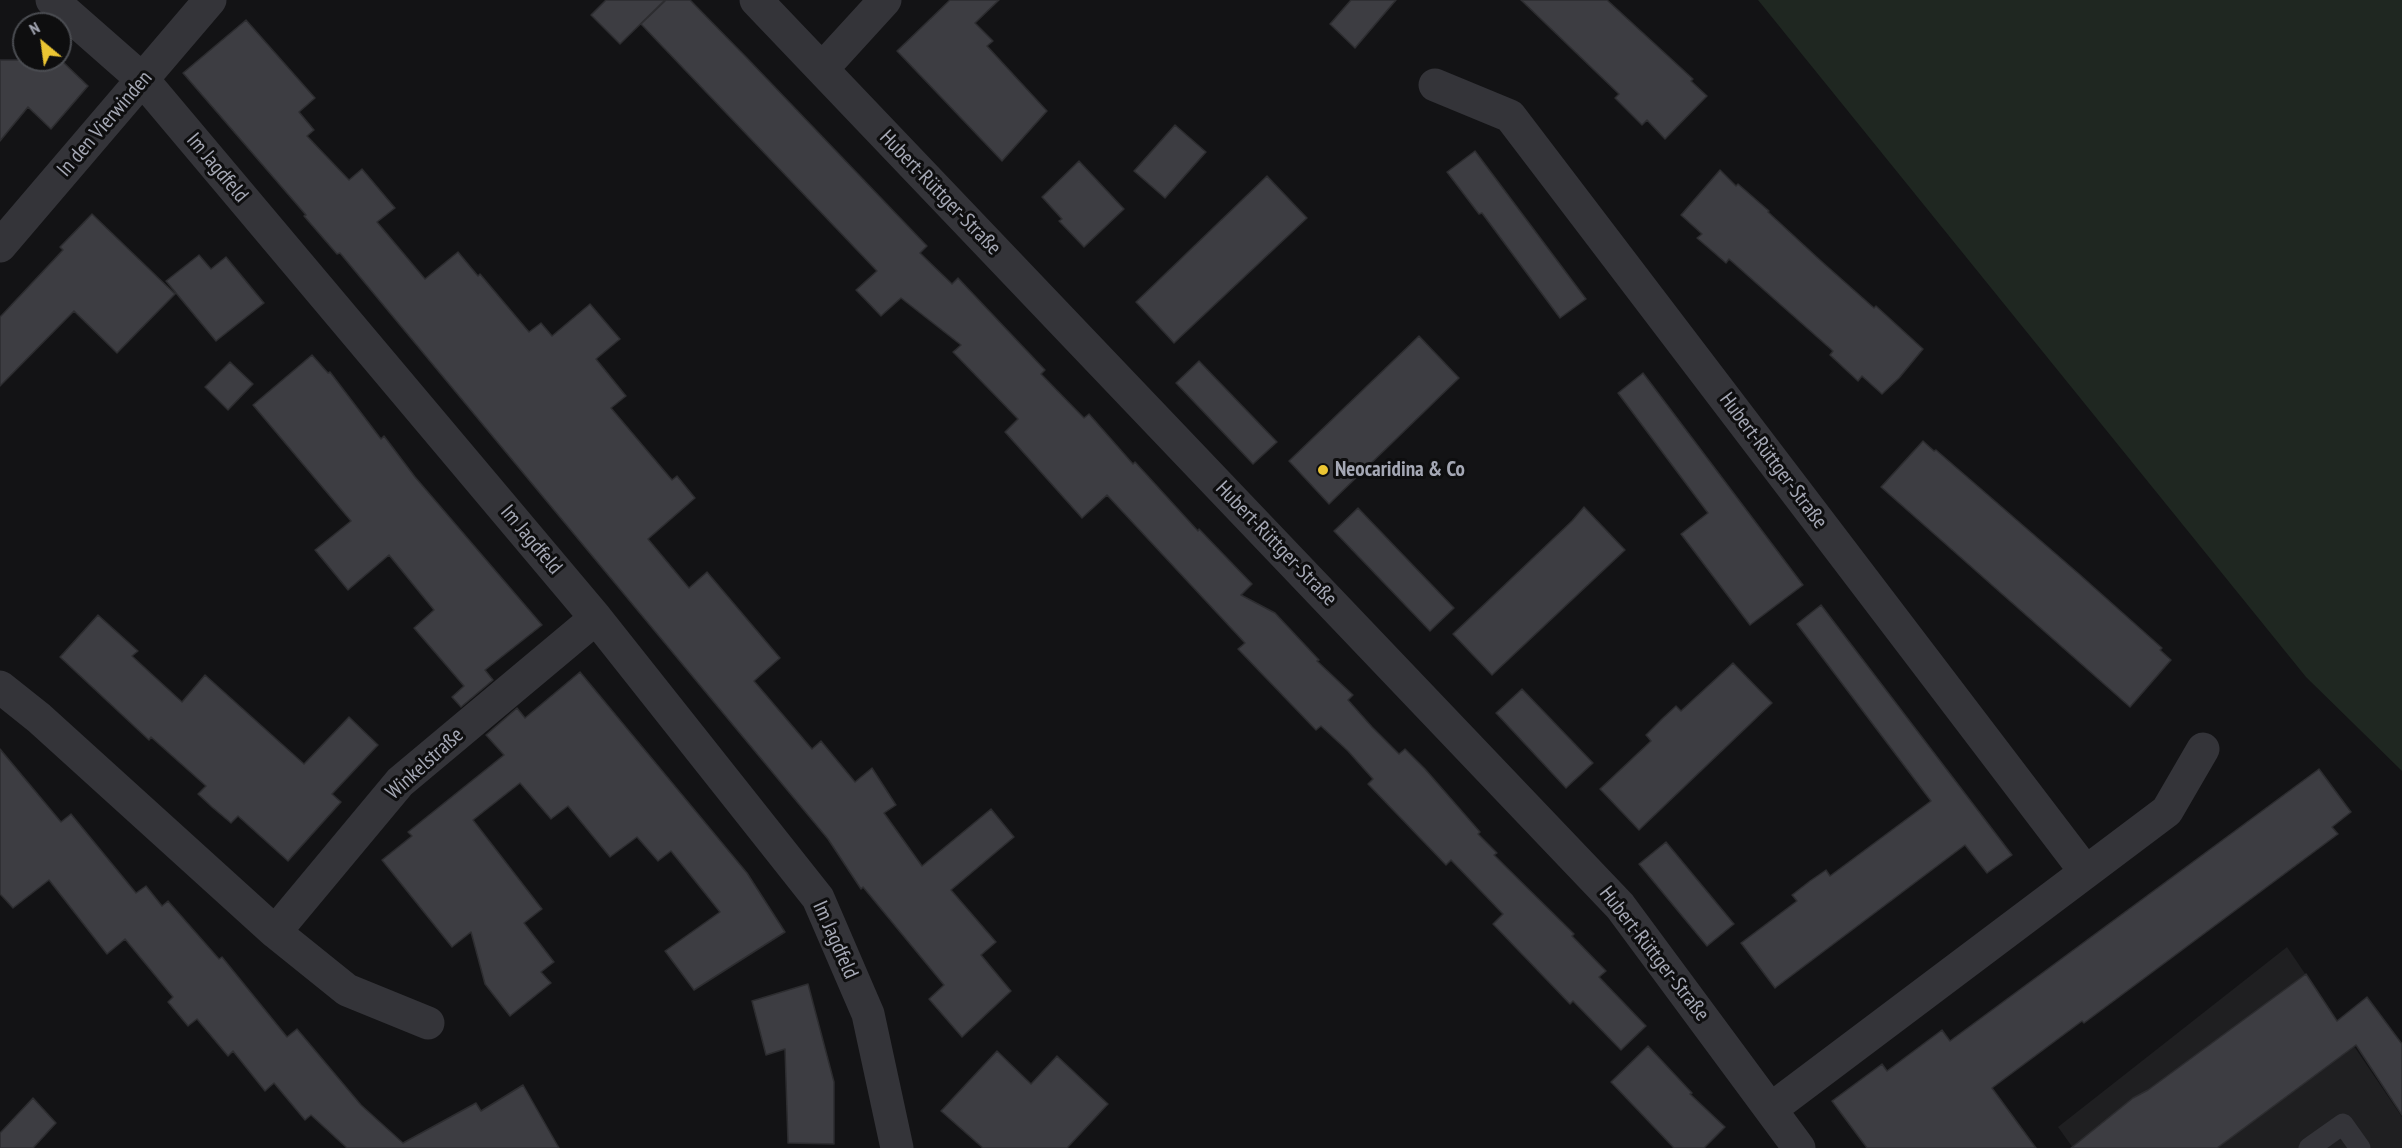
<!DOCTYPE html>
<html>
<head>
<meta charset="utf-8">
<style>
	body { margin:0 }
	#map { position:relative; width:2402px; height:1148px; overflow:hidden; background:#131315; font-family:"PT Sans Narrow",sans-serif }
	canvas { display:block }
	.north { position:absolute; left:12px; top:12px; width:60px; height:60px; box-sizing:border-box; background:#0e0e0f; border:2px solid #4a4c51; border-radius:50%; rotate:331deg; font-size:16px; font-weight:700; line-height:24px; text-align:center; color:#a5a8b5 }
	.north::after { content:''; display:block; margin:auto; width:21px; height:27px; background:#ecc633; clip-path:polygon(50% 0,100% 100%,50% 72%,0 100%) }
</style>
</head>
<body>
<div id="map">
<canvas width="2402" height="1148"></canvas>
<div class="north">N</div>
</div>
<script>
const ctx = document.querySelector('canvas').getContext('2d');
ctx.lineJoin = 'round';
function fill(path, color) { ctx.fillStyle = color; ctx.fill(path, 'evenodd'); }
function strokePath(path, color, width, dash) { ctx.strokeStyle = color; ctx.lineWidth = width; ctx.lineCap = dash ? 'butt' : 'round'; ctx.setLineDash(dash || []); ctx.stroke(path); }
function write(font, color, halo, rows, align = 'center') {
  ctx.font = font + ' "PT Sans Narrow",sans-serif'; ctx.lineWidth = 6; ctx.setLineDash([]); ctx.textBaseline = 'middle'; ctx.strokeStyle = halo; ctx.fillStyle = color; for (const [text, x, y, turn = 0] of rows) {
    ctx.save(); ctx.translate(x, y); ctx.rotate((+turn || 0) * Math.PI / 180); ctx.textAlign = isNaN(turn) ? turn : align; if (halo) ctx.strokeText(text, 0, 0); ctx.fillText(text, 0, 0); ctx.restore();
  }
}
const built = new Path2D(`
	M 2287,947 L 2402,1117 L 2402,1148 L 2073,1148 L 2058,1127 Z`);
const green = new Path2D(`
	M 1758,0 L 2402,0 L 2402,771 L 2306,677 Z`);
const building = new Path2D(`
	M 606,0 L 665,0 L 620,44 L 591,15 Z
	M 666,0 L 690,0 L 747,58 L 927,246 L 920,253 L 952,284 L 958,278 L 1045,370 L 1041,374 L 1084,418 L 1089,414 L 1133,464 L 1135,462 L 1198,531 L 1199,529 L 1252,584 L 1241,595 L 1275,613 L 1319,660 L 1317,661 L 1353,695 L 1348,700 L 1372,727 L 1399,754 L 1405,749 L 1425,769 L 1480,832 L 1478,834 L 1497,853 L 1494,855 L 1574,934 L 1572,936 L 1606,971 L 1599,977 L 1646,1026 L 1621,1050 L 1573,1001 L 1570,1004 L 1493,924 L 1503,914 L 1451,860 L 1446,865 L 1368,784 L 1373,779 L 1348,751 L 1321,726 L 1316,730 L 1238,649 L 1245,643 L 1107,495 L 1082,518 L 1005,432 L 1018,419 L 953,352 L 961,345 L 901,298 L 881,316 L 856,290 L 877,271 L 641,24 Z
	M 950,0 L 999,0 L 975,23 L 993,41 L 987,46 L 1047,111 L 1002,161 L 897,51 Z
	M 1351,0 L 1396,0 L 1355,48 L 1330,24 Z
	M 1521,0 L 1607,0 L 1693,79 L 1691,81 L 1707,96 L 1665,139 L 1647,120 L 1642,125 L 1615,98 L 1619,94 Z
	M 246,20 L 315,98 L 299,112 L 314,130 L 307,136 L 349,180 L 362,169 L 395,208 L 377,222 L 425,279 L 458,252 L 478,276 L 480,274 L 529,332 L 541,323 L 552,336 L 590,304 L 620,339 L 596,359 L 626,396 L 611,408 L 672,480 L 677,476 L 695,498 L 648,539 L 689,588 L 707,572 L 780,658 L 754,681 L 812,749 L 821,741 L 855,782 L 872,768 L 896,805 L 884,813 L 922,866 L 991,809 L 1014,837 L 951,890 L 996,942 L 981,955 L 1011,991 L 962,1037 L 929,999 L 944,985 L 863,887 L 861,889 L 828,839 L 340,253 L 337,254 L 304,216 L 306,215 L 183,73 Z
	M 0,60 L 61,60 L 88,86 L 51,129 L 28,107 L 0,141 Z
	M 1175,125 L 1206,152 L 1165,198 L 1134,171 Z
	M 1475,151 L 1586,299 L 1560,318 L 1482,213 L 1479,214 L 1447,172 Z
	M 1079,161 L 1124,209 L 1084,247 L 1059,221 L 1062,219 L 1042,197 Z
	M 1720,170 L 1736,186 L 1738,184 L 1769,211 L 1768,212 L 1821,261 L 1874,308 L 1876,306 L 1923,349 L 1899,378 L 1882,394 L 1862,376 L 1858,381 L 1830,355 L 1833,351 L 1729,259 L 1726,263 L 1697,238 L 1702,234 L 1681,215 Z
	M 1267,176 L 1307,218 L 1174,343 L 1136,302 Z
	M 92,214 L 175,294 L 117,353 L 74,311 L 0,386 L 0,317 L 63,250 L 60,247 Z
	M 199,255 L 211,269 L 226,257 L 264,303 L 216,341 L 166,281 Z
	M 1419,336 L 1459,378 L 1329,504 L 1289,461 Z
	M 312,355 L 328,373 L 330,372 L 381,439 L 384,436 L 415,477 L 542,625 L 485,670 L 493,680 L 461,707 L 452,697 L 464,686 L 414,628 L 434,610 L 389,555 L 348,590 L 315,550 L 351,521 L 253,405 Z
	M 1199,361 L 1277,442 L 1253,464 L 1176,383 Z
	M 230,362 L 253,384 L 228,410 L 205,387 Z
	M 1643,373 L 1803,585 L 1750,625 L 1681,534 L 1708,513 L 1618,393 Z
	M 1923,441 L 1934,451 L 1936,450 L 2079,574 L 2162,648 L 2160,650 L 2171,660 L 2130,707 L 1881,487 Z
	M 1584,507 L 1625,550 L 1492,675 L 1453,634 L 1572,521 Z
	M 1358,508 L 1454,608 L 1430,631 L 1334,531 Z
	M 1821,605 L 2012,855 L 1987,873 L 1965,845 L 1775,988 L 1741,943 L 1797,901 L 1792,895 L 1810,881 L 1826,870 L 1830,876 L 1931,801 L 1797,624 Z
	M 98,615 L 138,651 L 132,656 L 182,702 L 205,675 L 304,764 L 349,717 L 378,745 L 332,794 L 341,802 L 288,861 L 238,816 L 231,823 L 212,807 L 198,794 L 206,786 L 151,737 L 149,740 L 60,657 Z
	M 1733,663 L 1772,703 L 1639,830 L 1600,789 L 1651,741 L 1646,735 L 1662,719 L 1676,706 L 1681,711 Z
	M 580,672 L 747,873 L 785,932 L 694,990 L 665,951 L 720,912 L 671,851 L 658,861 L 637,837 L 610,857 L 568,806 L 551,819 L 520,783 L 473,820 L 542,909 L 524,923 L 554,962 L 541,972 L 551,983 L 510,1016 L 485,984 L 471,932 L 452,947 L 382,860 L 412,836 L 408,832 L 504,755 L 486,735 L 517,708 L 525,718 Z
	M 1522,689 L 1593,763 L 1566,788 L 1496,713 Z
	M 0,749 L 61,822 L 71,814 L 136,893 L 146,886 L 162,906 L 168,901 L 219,959 L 222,957 L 287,1037 L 297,1029 L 361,1105 L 403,1143 L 476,1103 L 481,1111 L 523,1085 L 559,1148 L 347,1148 L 311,1115 L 305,1120 L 274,1083 L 265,1091 L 233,1051 L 228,1056 L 197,1019 L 188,1026 L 168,1002 L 173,997 L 125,939 L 107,954 L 49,880 L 13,908 L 0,894 Z
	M 2319,769 L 2351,812 L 2332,827 L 2338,834 L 2084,1023 L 2082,1021 L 1992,1088 L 2036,1148 L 1867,1148 L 1832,1101 L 1882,1064 L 1887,1071 L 1942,1030 L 1950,1041 Z
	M 1666,842 L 1734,924 L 1707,946 L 1639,864 Z
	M 2306,974 L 2337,1021 L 2367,997 L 2402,1044 L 2402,1115 L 2356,1045 L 2217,1148 L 2071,1148 L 2133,1098 L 2148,1090 Z
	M 808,984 L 834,1082 L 834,1144 L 788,1143 L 785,1049 L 766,1055 L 752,1001 Z
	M 1648,1046 L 1692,1093 L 1690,1094 L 1725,1127 L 1704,1148 L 1674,1148 L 1611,1082 Z
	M 997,1051 L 1031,1084 L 1057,1056 L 1108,1104 L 1067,1148 L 983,1148 L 941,1111 Z
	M 33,1098 L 56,1123 L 33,1148 L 0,1148 L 0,1133 Z`);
const service = new Path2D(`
	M 2309,1148 L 2343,1124 L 2360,1148`);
const minor = new Path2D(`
	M 52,0 L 143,80 L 596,618 L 818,898 L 868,1014 L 897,1148
	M 756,0 L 1620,906 L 1799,1148
	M 822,69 L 885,0
	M 1435,85 L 1510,116 L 2085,871
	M 0,246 L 210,0
	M 0,687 L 39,718 L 275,932 L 400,782 L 596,618
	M 275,932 L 347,990 L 428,1023
	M 1771,1109 L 2167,811 L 2203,749`);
const markers = [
	[1323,470,6,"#ecc633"]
];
const streetNames = [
	["In den Vierwinden",105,124,-49],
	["Im Jagdfeld",217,168,50],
	["Hubert-Rüttger-Straße",940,193,46],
	["Hubert-Rüttger-Straße",1773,461,53],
	["Im Jagdfeld",531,540,50],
	["Hubert-Rüttger-Straße",1276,544,46],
	["Winkelstraße",425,764,-42],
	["Im Jagdfeld",835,940,66],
	["Hubert-Rüttger-Straße",1654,954,52]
];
const poiNames = [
	["Neocaridina & Co",1335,470]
];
fill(built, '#1f1f21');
fill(green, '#1f2721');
fill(building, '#3d3d42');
strokePath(building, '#2d2d30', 1.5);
strokePath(service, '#343439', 21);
strokePath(minor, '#343439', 33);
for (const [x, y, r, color] of markers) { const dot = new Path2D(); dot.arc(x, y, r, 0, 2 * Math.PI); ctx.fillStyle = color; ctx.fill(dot); strokePath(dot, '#0e0e0f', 2); }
write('21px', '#a5a8b5', '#0e0e0f', streetNames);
write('bold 21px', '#a5a8b5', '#0e0e0f', poiNames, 'left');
</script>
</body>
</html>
